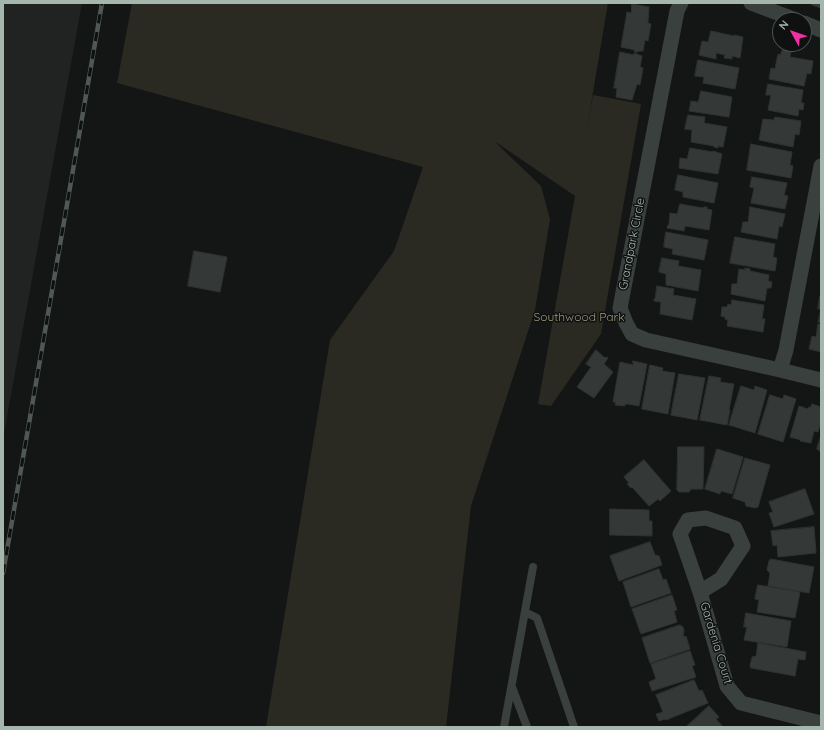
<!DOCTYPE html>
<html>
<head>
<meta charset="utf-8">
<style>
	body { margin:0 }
	#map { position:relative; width:824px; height:730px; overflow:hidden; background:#141615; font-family:Quicksand,sans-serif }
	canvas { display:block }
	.frame { position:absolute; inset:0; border:4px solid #a5b6ac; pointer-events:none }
	.north { position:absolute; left:772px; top:12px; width:40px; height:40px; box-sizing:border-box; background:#0f1110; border:1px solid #4b534e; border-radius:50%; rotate:310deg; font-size:11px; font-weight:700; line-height:16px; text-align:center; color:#a5b6ac }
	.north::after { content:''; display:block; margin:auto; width:14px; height:18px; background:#f22fa4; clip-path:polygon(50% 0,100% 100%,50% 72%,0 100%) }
</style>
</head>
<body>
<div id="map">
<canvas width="824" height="730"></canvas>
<div class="frame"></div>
<div class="north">N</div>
</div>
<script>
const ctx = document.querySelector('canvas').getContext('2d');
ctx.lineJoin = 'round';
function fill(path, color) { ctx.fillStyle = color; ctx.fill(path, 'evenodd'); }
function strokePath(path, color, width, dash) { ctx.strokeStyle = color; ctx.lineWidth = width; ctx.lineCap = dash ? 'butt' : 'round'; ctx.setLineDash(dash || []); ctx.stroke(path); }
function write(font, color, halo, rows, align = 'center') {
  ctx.font = font + ' Quicksand,sans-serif'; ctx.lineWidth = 3; ctx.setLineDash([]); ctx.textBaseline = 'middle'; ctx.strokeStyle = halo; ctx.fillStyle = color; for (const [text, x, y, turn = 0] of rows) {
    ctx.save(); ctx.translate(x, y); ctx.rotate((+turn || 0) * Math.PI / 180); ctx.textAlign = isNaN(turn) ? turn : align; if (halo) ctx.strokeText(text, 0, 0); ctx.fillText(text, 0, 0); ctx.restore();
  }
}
const built = new Path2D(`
	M 3,3 L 82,3 L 3,439 Z`);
const green = new Path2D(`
	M 132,3 L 608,3 L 587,128 L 593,95 L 641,104 L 601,334 L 551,406 L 538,404 L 575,196 L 494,141 L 541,186 L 550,219 L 535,310 L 471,506 L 446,727 L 266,727 L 330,340 L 394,251 L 423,167 L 117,83 Z`);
const building = new Path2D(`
	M 812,3 L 821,3 L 821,8 L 812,5 Z
	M 632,4 L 649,7 L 648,23 L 651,24 L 648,41 L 645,40 L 643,51 L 638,51 L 638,52 L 634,52 L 635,50 L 621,47 L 627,12 L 631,13 Z
	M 711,31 L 734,36 L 735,35 L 743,37 L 740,58 L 732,56 L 732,59 L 724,58 L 725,55 L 716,53 L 716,59 L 699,55 L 702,41 L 708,42 Z
	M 783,49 L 789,50 L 791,52 L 790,57 L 813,61 L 811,74 L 807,73 L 804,86 L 769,79 L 771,68 L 775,69 L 778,54 L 780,55 Z
	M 620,52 L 634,55 L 634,53 L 642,56 L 640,67 L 643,68 L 640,85 L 637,84 L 632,100 L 616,97 L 617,88 L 614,88 Z
	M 698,60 L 739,68 L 735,89 L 703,83 L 704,77 L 695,76 Z
	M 768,84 L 803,90 L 801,103 L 804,103 L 803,110 L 799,109 L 798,116 L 768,110 L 771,95 L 766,95 Z
	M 701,91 L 732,97 L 729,117 L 689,111 L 691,101 L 698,102 Z
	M 688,115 L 705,117 L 704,123 L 727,127 L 723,147 L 718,146 L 718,148 L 714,147 L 714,146 L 691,142 L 692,130 L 685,129 Z
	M 775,117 L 801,121 L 799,135 L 795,134 L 793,147 L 759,140 L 763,119 L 774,120 Z
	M 751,144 L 792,152 L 790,165 L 793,166 L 791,178 L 747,170 Z
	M 690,148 L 713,152 L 713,151 L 722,154 L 718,174 L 679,168 L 680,158 L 687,159 Z
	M 678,175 L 718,183 L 714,203 L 683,197 L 683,192 L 675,190 Z
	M 752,177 L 787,183 L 784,195 L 788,196 L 785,209 L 751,203 L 754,188 L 750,187 Z
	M 680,204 L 703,208 L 704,207 L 707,207 L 707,209 L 712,210 L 709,230 L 685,226 L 684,231 L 667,228 L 668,225 L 669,225 L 670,213 L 677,214 Z
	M 750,207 L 785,214 L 782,227 L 779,226 L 777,239 L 741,232 L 743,222 L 748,222 Z
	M 666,232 L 708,240 L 704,260 L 672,254 L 673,249 L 664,247 Z
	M 735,237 L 775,244 L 773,257 L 777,258 L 775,271 L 730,263 Z
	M 194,251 L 227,257 L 220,292 L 188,286 Z
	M 662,258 L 679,261 L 678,266 L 701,270 L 698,291 L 666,285 L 666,274 L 659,272 Z
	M 745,268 L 750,269 L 750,271 L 769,275 L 768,281 L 772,282 L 771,288 L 767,288 L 765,301 L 731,294 L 732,284 L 737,284 L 739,269 L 745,270 Z
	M 657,286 L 674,289 L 673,295 L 696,299 L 692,320 L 660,314 L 661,302 L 654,301 L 654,299 L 655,299 Z
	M 820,296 L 821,296 L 821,323 L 818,322 L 821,309 L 818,309 Z
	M 732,300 L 764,305 L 762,319 L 765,319 L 763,332 L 727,326 L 728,320 L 725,319 L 725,317 L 721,316 L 722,307 L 727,307 L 728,304 L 731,305 Z
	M 818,324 L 821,325 L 821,352 L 809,349 L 812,336 L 816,337 Z
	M 596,350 L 605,358 L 606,357 L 608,358 L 604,364 L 613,372 L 594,398 L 577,387 L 591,367 L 586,364 Z
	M 633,361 L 647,364 L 639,406 L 628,404 L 625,404 L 625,406 L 615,405 L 616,402 L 613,402 L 620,362 L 633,365 Z
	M 650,365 L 663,368 L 662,371 L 675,373 L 668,414 L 642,409 Z
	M 679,374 L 705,378 L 697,420 L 671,415 Z
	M 709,376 L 721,378 L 720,382 L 734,384 L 729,410 L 730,410 L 727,425 L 700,420 Z
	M 741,386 L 754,390 L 755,386 L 767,390 L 755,433 L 729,425 Z
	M 770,395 L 783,399 L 784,395 L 796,399 L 783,442 L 758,434 Z
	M 812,404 L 821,407 L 821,422 L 818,432 L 814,431 L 811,443 L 800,441 L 801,440 L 790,437 L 799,406 L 808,409 L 809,407 L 811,407 Z
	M 821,436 L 821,452 L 817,449 Z
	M 678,447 L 704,447 L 703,489 L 691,489 L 689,492 L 679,492 L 677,490 Z
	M 717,449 L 743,457 L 732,494 L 721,491 L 720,494 L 705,489 Z
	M 745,458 L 770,465 L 758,507 L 755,508 L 746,506 L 745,502 L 733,498 Z
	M 644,460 L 671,491 L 660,501 L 658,499 L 649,506 L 632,487 L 631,488 L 627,484 L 629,483 L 624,477 Z
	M 805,489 L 814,514 L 774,527 L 769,513 L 773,512 L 769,502 Z
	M 610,509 L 649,510 L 649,521 L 652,521 L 652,536 L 610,535 Z
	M 814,527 L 816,553 L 778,557 L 777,545 L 773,546 L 771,531 Z
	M 650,542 L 655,555 L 659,556 L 662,565 L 619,581 L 610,556 Z
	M 771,559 L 814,567 L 809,593 L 768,586 L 770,573 L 767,570 L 769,561 Z
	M 659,569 L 663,580 L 666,579 L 671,593 L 631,607 L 623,582 Z
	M 758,585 L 800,592 L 795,618 L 757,612 L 759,600 L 755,599 Z
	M 672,595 L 677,610 L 674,611 L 677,622 L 641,634 L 632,609 Z
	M 746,613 L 791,621 L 787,647 L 744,640 L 747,627 L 744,627 Z
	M 680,625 L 683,627 L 684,631 L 683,637 L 686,636 L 690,649 L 650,663 L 642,638 Z
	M 758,643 L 806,652 L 805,660 L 798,659 L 795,676 L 751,668 L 750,666 L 752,657 L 756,656 Z
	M 690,651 L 695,665 L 692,666 L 696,677 L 652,691 L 649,682 L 656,679 L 651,664 Z
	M 694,680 L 699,691 L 702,690 L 708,703 L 666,720 L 665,719 L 659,721 L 656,714 L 663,712 L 656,695 Z
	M 709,706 L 719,717 L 716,719 L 723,727 L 686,727 Z`);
const service = new Path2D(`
	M 525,612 L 537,618 L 574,727
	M 512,687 L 527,727
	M 504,727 L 533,567`);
const minor = new Path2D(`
	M 681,3 L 677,11 L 620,308 L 626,323 L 632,334 L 646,340 L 780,370 L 786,350 L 821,166
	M 751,3 L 796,20
	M 804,23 L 821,30
	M 780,370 L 821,380
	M 700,592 L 721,579 L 743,546 L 735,528 L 706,518 L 688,520 L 680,534 L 700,592 L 727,686 L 741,703 L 821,723`);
const rail = new Path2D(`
	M 3,573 L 102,3`);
const streetNames = [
	["Grandpark Circle",632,244,-79],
	["Gardenia Court",716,643,73]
];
const parkNames = [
	["Southwood Park",579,317]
];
fill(built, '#202322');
fill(green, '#2a2a22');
fill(building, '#343836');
strokePath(building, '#2e3231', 1);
strokePath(service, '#39403d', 8);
strokePath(minor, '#39403d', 15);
strokePath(rail, '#4f5854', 4.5);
strokePath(rail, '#0f1110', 3, [9]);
write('12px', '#a5b6ac', '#0f1110', streetNames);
write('12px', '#a19a7c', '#0f1110', parkNames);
</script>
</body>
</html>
